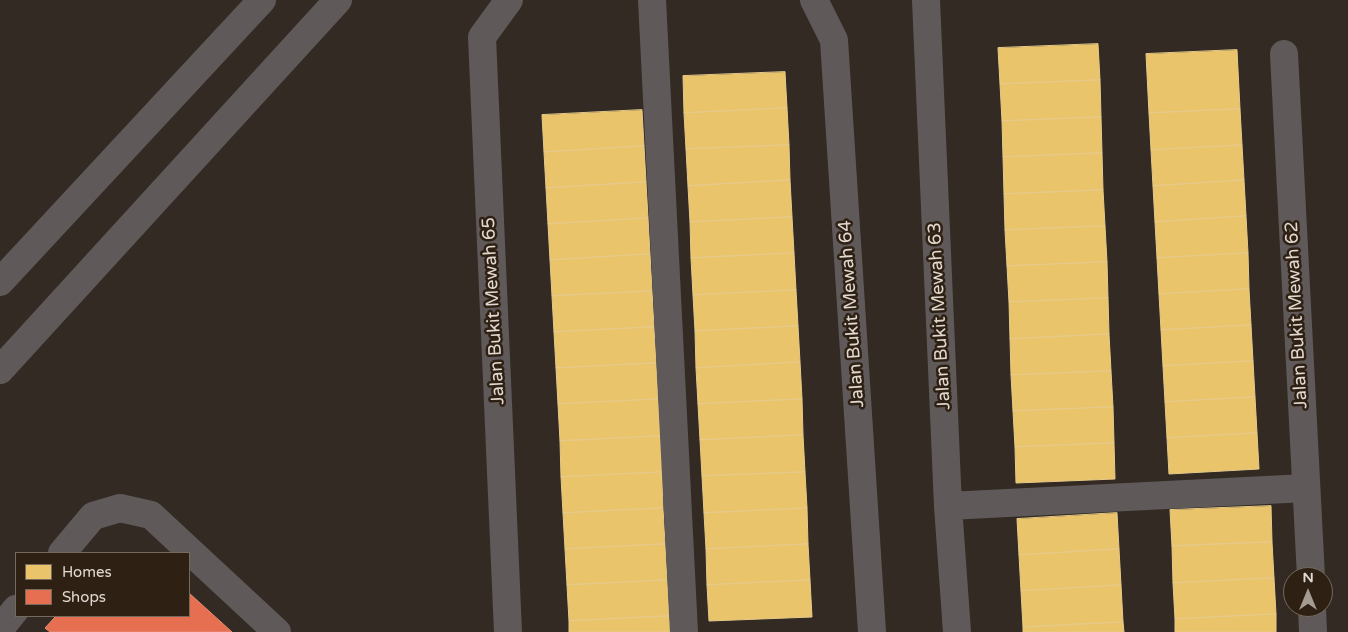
<!DOCTYPE html>
<html>
<head>
<meta charset="utf-8">
<style>
	body { margin:0 }
	#map { position:relative; width:1348px; height:632px; overflow:hidden; background:#322a23; font-family:"Varela Round",sans-serif }
	canvas { display:block }
	.legend { position:absolute; left:15px; top:552px; width:175px; height:65px; box-sizing:border-box; background:#2e2013; border:1px solid #766a5f; margin:0; padding:6px 9px; list-style:none; font-size:15px; color:#e1d8d0 }
	.legend li { display:flex; align-items:center; gap:10px; height:25px }
	.legend b { width:25px; border:1px solid #766a5f }
	.north { position:absolute; left:1283px; top:567px; width:50px; height:50px; box-sizing:border-box; background:#2e2013; border:1px solid #766a5f; border-radius:50%; rotate:0deg; font-size:14px; font-weight:700; line-height:20px; text-align:center; color:#e1d8d0 }
	.north::after { content:''; display:block; margin:auto; width:18px; height:22px; background:#a49b93; clip-path:polygon(50% 0,100% 100%,50% 72%,0 100%) }
</style>
</head>
<body>
<div id="map">
<canvas width="1348" height="632"></canvas>
<ul class="legend">
<li><b style="height:14px;background:#e9c46a"></b>Homes</li>
<li><b style="height:14px;background:#e76f51"></b>Shops</li>
</ul>
<div class="north">N</div>
</div>
<script>
const ctx = document.querySelector('canvas').getContext('2d');
ctx.lineJoin = 'round';
function fill(path, color) { ctx.fillStyle = color; ctx.fill(path, 'evenodd'); }
function strokePath(path, color, width, dash) { ctx.strokeStyle = color; ctx.lineWidth = width; ctx.lineCap = dash ? 'butt' : 'round'; ctx.setLineDash(dash || []); ctx.stroke(path); }
function write(font, color, halo, rows, align = 'center') {
  ctx.font = font + ' "Varela Round",sans-serif'; ctx.lineWidth = 5; ctx.setLineDash([]); ctx.textBaseline = 'middle'; ctx.strokeStyle = halo; ctx.fillStyle = color; for (const [text, x, y, turn = 0] of rows) {
    ctx.save(); ctx.translate(x, y); ctx.rotate((+turn || 0) * Math.PI / 180); ctx.textAlign = isNaN(turn) ? turn : align; if (halo) ctx.strokeText(text, 0, 0); ctx.fillText(text, 0, 0); ctx.restore();
  }
}
const homes = new Path2D(`
	M 1098,44 L 1100,80 L 1000,84 L 998,48 Z
	M 1237,50 L 1240,109 L 1149,113 L 1146,54 Z
	M 785,72 L 787,108 L 684,113 L 683,76 Z
	M 1100,80 L 1101,117 L 1002,121 L 1000,84 Z
	M 787,108 L 789,145 L 686,149 L 684,113 Z
	M 1240,109 L 1242,145 L 1151,150 L 1149,113 Z
	M 642,110 L 644,146 L 544,152 L 542,115 Z
	M 1101,117 L 1102,153 L 1003,157 L 1002,121 Z
	M 789,145 L 790,180 L 688,186 L 686,149 Z
	M 1242,145 L 1244,180 L 1153,186 L 1151,150 Z
	M 644,146 L 646,182 L 546,188 L 544,152 Z
	M 1102,153 L 1103,190 L 1004,194 L 1003,157 Z
	M 790,180 L 792,217 L 690,222 L 688,186 Z
	M 1244,180 L 1246,216 L 1155,222 L 1153,186 Z
	M 646,182 L 648,218 L 548,224 L 546,188 Z
	M 1103,190 L 1105,226 L 1005,230 L 1004,194 Z
	M 1246,216 L 1248,253 L 1157,258 L 1155,222 Z
	M 792,217 L 794,253 L 691,258 L 690,222 Z
	M 648,218 L 650,254 L 550,260 L 548,224 Z
	M 1105,226 L 1107,262 L 1007,266 L 1005,230 Z
	M 794,253 L 796,290 L 693,295 L 691,258 Z
	M 1248,253 L 1249,289 L 1159,294 L 1157,258 Z
	M 650,254 L 652,291 L 552,296 L 550,260 Z
	M 1107,262 L 1108,298 L 1009,302 L 1007,266 Z
	M 1249,289 L 1251,325 L 1161,330 L 1159,294 Z
	M 796,290 L 798,326 L 695,331 L 693,295 Z
	M 652,291 L 654,327 L 554,332 L 552,296 Z
	M 1108,298 L 1109,334 L 1010,339 L 1009,302 Z
	M 1251,325 L 1253,361 L 1163,366 L 1161,330 Z
	M 798,326 L 800,362 L 696,368 L 695,331 Z
	M 654,327 L 656,363 L 556,368 L 554,332 Z
	M 1109,334 L 1111,371 L 1011,375 L 1010,339 Z
	M 1253,361 L 1255,397 L 1165,402 L 1163,366 Z
	M 800,362 L 802,399 L 698,404 L 696,368 Z
	M 656,363 L 658,399 L 558,404 L 556,368 Z
	M 1111,371 L 1113,407 L 1013,411 L 1011,375 Z
	M 1255,397 L 1257,433 L 1167,438 L 1165,402 Z
	M 658,399 L 660,436 L 560,441 L 558,404 Z
	M 802,399 L 803,435 L 700,440 L 698,404 Z
	M 1113,407 L 1114,443 L 1015,447 L 1013,411 Z
	M 1257,433 L 1259,469 L 1169,474 L 1167,438 Z
	M 803,435 L 805,472 L 702,476 L 700,440 Z
	M 660,436 L 662,472 L 561,477 L 560,441 Z
	M 1114,443 L 1115,479 L 1016,483 L 1015,447 Z
	M 662,472 L 663,508 L 563,513 L 561,477 Z
	M 805,472 L 807,508 L 704,513 L 702,476 Z
	M 1271,506 L 1272,542 L 1172,546 L 1170,510 Z
	M 663,508 L 665,544 L 565,549 L 563,513 Z
	M 807,508 L 808,544 L 706,549 L 704,513 Z
	M 1117,513 L 1119,549 L 1019,555 L 1017,519 Z
	M 1272,542 L 1274,578 L 1173,583 L 1172,546 Z
	M 665,544 L 667,580 L 567,585 L 565,549 Z
	M 808,544 L 810,580 L 707,585 L 706,549 Z
	M 1119,549 L 1121,585 L 1021,591 L 1019,555 Z
	M 1274,578 L 1276,614 L 1175,619 L 1173,583 Z
	M 667,580 L 669,616 L 569,621 L 567,585 Z
	M 810,580 L 812,617 L 709,621 L 707,585 Z
	M 1121,585 L 1123,622 L 1023,627 L 1021,591 Z
	M 1276,614 L 1276,632 L 1175,632 L 1175,619 Z
	M 669,616 L 670,632 L 569,632 L 569,621 Z
	M 1123,622 L 1124,632 L 1023,632 L 1023,627 Z`);
const shops = new Path2D(`
	M 189,593 L 232,632 L 50,632 L 45,628 L 56,616 L 189,616 Z`);
const minor = new Path2D(`
	M 652,0 L 684,632
	M 814,0 L 834,40 L 872,632
	M 926,0 L 948,506 L 957,632
	M 1284,54 L 1311,577
	M 0,282 L 262,0
	M 0,370 L 338,0
	M 948,506 L 1306,488
	M 62,553 L 93,516 L 120,508 L 151,515 L 277,632
	M 1312,607 L 1313,632
	M 0,629 L 16,609
	M 508,632 L 482,37 L 509,0`);
const streetNames = [
	["Jalan Bukit Mewah 65",494,311,-93],
	["Jalan Bukit Mewah 64",852,314,-94],
	["Jalan Bukit Mewah 62",1297,315,-93],
	["Jalan Bukit Mewah 63",940,316,-93]
];
fill(homes, '#e9c46a');
strokePath(homes, '#e7ca89', 1);
fill(shops, '#e76f51');
strokePath(shops, '#e58e77', 1);
strokePath(minor, '#5f5a59', 28);
write('18px', '#e1d8d0', '#2e2013', streetNames);
</script>
</body>
</html>
